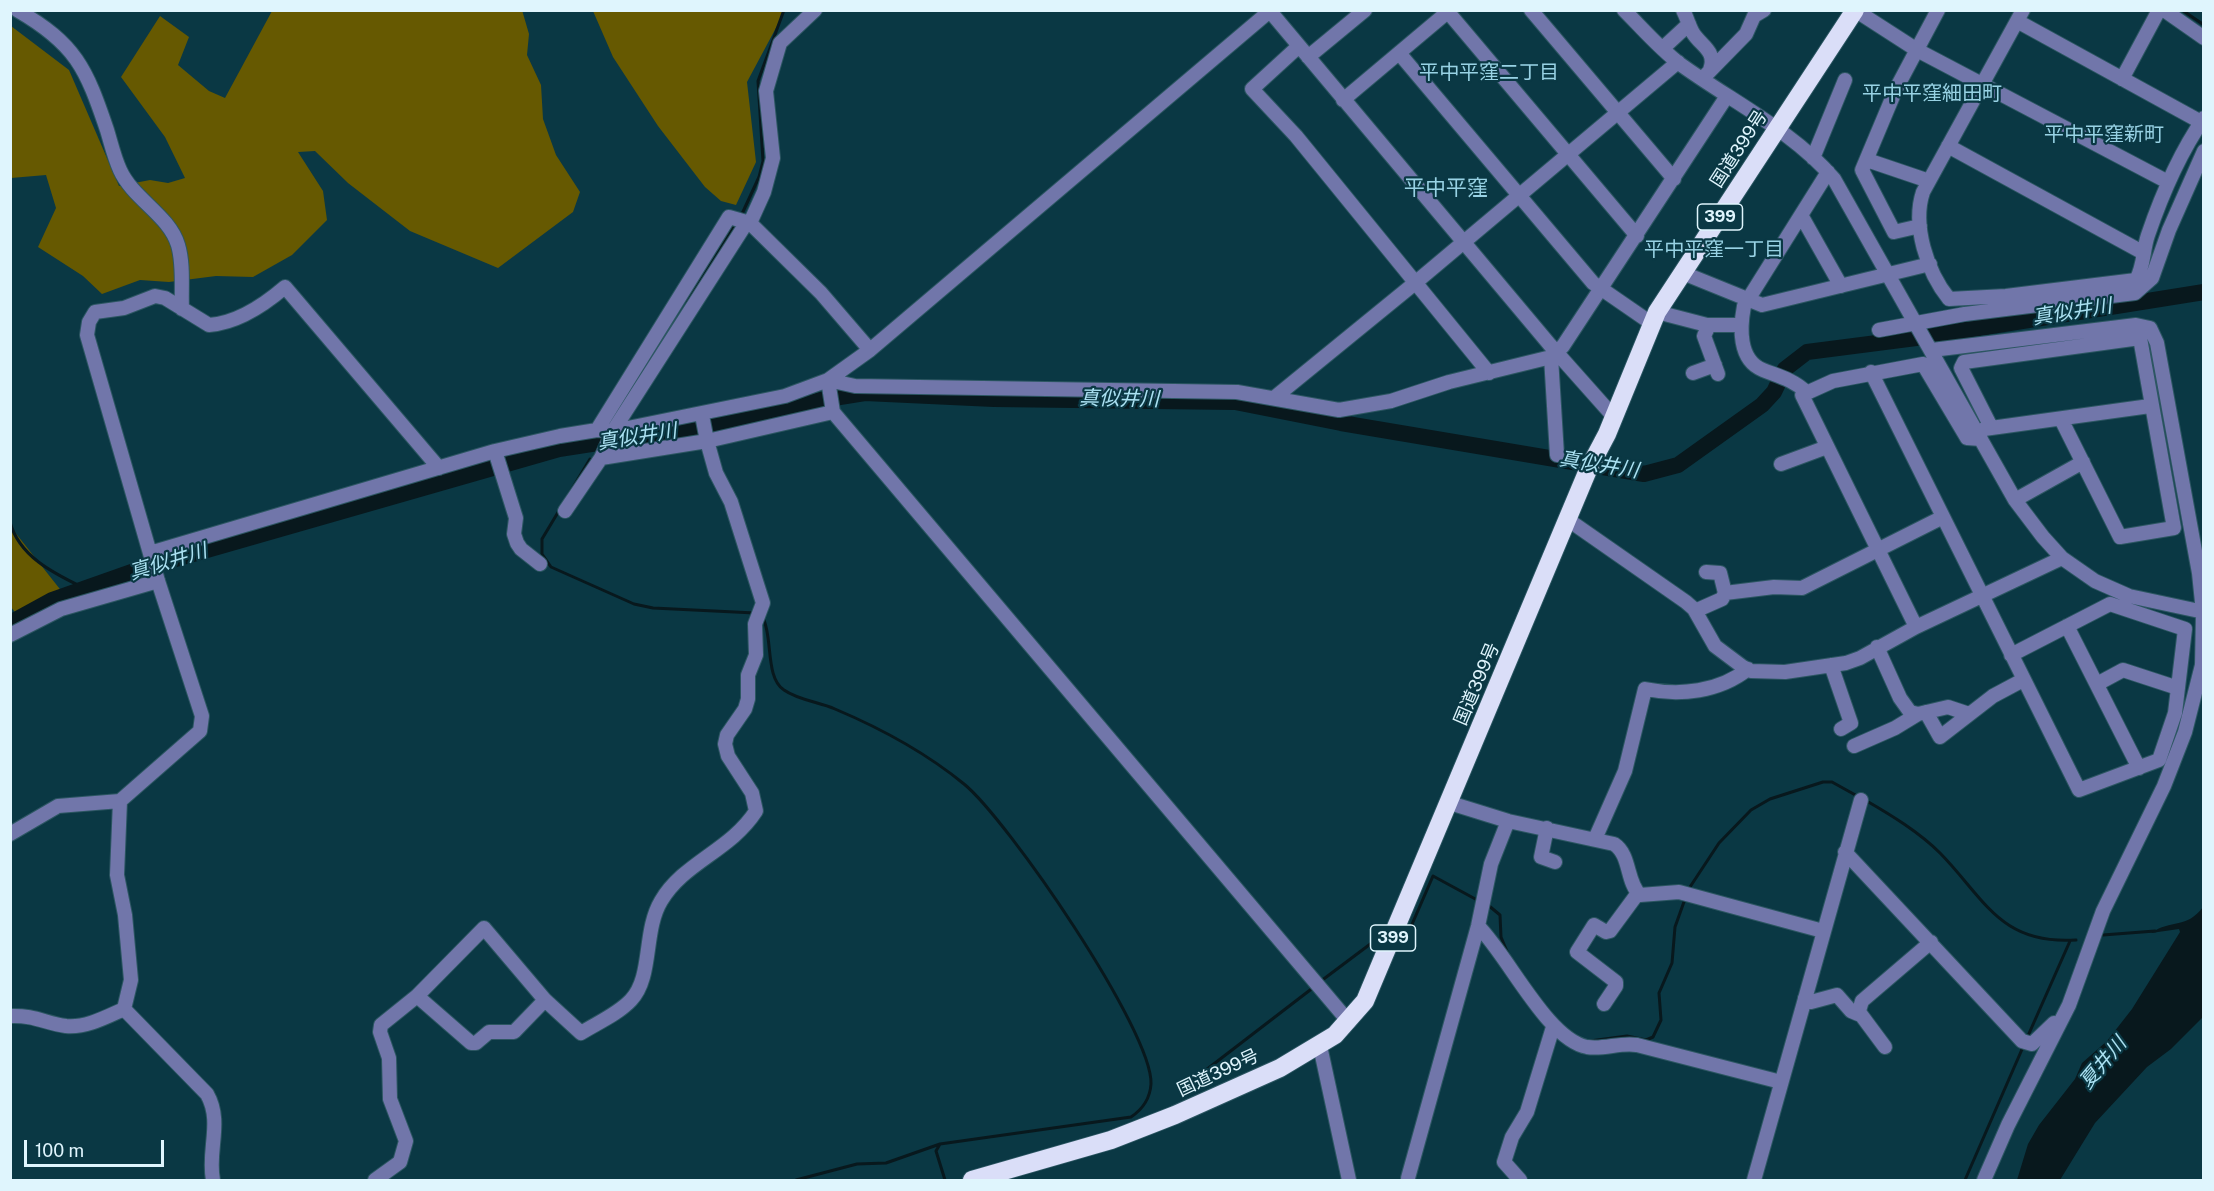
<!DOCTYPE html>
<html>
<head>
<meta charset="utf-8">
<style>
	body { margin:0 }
	#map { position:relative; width:2214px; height:1191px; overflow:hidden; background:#0a3844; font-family:"Public Sans",sans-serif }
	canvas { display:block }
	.frame { position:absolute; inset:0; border:12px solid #dff5fd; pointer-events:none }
	.scale { position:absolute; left:24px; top:1140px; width:140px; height:27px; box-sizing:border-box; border:3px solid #dff5fd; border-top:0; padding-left:8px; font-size:18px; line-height:21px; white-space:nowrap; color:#dff5fd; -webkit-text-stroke:4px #0a3844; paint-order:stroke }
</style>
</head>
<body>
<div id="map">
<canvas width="2214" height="1191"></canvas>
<div class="frame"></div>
<div class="scale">100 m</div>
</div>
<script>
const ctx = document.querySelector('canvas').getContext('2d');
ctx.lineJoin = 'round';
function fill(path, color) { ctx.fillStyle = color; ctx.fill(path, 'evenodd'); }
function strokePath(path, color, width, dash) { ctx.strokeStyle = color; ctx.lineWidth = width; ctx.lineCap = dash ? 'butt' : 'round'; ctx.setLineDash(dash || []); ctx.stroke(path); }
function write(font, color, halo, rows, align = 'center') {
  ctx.font = font + ' "Public Sans","Noto Sans JP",sans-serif'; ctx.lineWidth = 4.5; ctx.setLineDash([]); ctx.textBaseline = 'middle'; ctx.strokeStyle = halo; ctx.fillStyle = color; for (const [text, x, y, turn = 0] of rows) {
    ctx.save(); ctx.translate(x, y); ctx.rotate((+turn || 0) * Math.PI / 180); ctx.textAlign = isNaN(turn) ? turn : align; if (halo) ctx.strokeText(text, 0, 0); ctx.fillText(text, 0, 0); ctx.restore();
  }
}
const forest = new Path2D(`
	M 522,10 L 529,34 L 527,55 L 541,85 L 543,119 L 556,155 L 580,192 L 573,212 L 498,268 L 410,231 L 348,183 L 315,151 L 298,152 L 323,191 L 327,220 L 292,255 L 253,277 L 216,276 L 169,282 L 140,280 L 102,294 L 83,276 L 38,247 L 56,208 L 46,175 L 11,178 L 11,26 L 69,70 L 119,186 L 150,180 L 168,183 L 185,178 L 165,137 L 121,77 L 160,16 L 189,37 L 178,65 L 209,91 L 225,98 L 272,11 Z
	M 593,11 L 785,11 L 747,82 L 756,162 L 736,205 L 721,201 L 705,187 L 658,126 L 613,57 Z
	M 10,526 L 63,593 L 17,615 L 11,607 Z`);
const water = new Path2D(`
	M 2203,907 L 2203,1017 L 2171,1049 L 2147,1067 L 2095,1123 L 2060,1180 L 2017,1180 L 2028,1144 L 2039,1125 L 2075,1079 L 2082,1063 L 2107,1041 L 2132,1009 L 2180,932 L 2179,929 L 2151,933 C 2171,919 2187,929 2203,907 Z`);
const stream = new Path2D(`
	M 2182,10 L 2204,25
	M 741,216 L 759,177 L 763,161 L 758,81 L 784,10
	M 687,303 L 736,224
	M 590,459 L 542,539 L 542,554 L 551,567 L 634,604 L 653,608 L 755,613
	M 10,522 C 19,556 53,573 82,587
	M 763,618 C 773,637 765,678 784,690 C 798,700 819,702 835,709 C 880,728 925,752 964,784 C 1007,819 1153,1031 1151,1084 C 1150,1099 1143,1109 1131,1117 L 940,1144 L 886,1163 L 857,1164 L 796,1180
	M 1865,800 C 1891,815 1919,832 1940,853 C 1985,899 2000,945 2076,940
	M 1688,890 L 1719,843 L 1751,810 L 1770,799 L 1823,782 L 1832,782 L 1859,797
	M 1488,905 L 1500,915 L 1501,937 L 1508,954
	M 2103,935 L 2155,931
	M 1401,944 L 1403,945 L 1433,876 L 1479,901
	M 1321,981 L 1381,936 L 1386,938
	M 2027,1038 L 2070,941
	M 1590,1041 L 1627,1036 L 1646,1040 L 1653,1037 L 1661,1020 L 1659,993 L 1672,963 L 1675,927 L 1685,899
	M 1189,1083 L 1314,987
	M 940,1144 L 936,1151 L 945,1180
	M 1965,1180 L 2023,1047`);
const river = new Path2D(`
	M 10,623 L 52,600 L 137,570 L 559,449 L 727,423 L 821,400 L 865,393 L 994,399 L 1235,402 L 1341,423 L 1644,474 L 1678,465 L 1762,405 L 1774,392 L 1785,369 L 1807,352 L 1916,338 L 2204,292`);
const minor = new Path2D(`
	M 17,10 C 76,44 86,68 107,130 C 111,143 114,157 120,170 C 133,199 169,215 178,245 C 184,265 181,289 182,309
	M 815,10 L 780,43 L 766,91 L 773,158 L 764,192 L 750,223 L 821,293 L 870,350
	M 1269,10 L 1550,345 L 1614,417
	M 1531,10 L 1674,179
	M 1624,10 C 1642,28 1660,49 1680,64 C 1731,101 1793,131 1834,179 L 2015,500 L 2043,537 L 2062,558 L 2095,581 L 2129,596 L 2204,612
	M 1683,10 C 1687,18 1689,26 1693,33 C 1701,46 1717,51 1710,70
	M 1855,10 L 1917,50 L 2168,182
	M 2023,10 L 1923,192 C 1912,225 1927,272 1949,299 L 2006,296 L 2136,280 C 2144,267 2143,249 2148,235 C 2162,194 2179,154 2204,118
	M 2164,10 L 2204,38
	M 1448,12 L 1637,236
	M 2017,21 L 2201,122
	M 1299,46 L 1252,89 L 1296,136 L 1489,373
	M 1663,48 L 1689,24
	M 1399,53 L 1593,283 L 1651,323
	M 1308,57 L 1365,10
	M 1702,79 L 1746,34 L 1754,16 L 1764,10
	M 2122,79 L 2159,10
	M 1343,100 L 1450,10
	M 1948,146 L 2142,252
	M 1813,158 L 1845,80
	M 1867,160 L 1929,181
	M 1801,215 L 1841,286
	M 1920,226 L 1894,232 L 1862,170 L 1896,89 L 1938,10
	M 1683,273 L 1762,305 L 1930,264
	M 1657,312 L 1707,325 L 1740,325
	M 1709,325 L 1704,336 L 1718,374
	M 1879,330 L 1965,314 L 2135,293 L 2152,278 L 2169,230 L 2204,151
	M 1932,350 L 2136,325 L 2150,328 L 2157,343 L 2199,573 L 2203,612 L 2202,665 L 2185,732 L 2164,786 L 2103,911 L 2069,1005 L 2008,1125 L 1984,1180
	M 1551,357 L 1557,455
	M 1871,372 L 2079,790 L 2159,760 L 2175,713 L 2185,629 L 2110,604 L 2011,655
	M 1693,373 L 1715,365
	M 828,380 L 855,386 L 1237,392 L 1339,410 L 1391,401 L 1449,382 L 1551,357 L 1563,346 L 1727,96
	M 828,380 L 833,412 L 1349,1022
	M 1806,392 C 1794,380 1778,376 1763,370 C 1738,360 1740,327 1744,306 L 1828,172
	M 1274,398 L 1415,283 L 1678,62
	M 702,415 L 707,441 L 601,458 L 613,431 L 747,222
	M 1991,427 L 1961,368 L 1964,362 L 2140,338 L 2174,528 L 2120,537 L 2061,419
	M 1984,429 L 2150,406
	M 597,430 L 729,217 L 750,223
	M 495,451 L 516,518 L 514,534 L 517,543 L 521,549 L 540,564
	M 1781,464 L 1827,447
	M 2015,500 L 2083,462
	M 565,511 L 601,458
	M 1567,519 L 1686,602 L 1694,609 L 1715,646 L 1743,667 L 1751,671 L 1785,672 L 1846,663 L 1860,658 L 1916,627 L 2062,558
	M 150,553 L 495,451 L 560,436 L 597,430 L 613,431 L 785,396 L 828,380 L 870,350 L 1271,10
	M 1725,593 L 1774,587 L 1802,588 L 1943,517
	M 1695,611 L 1722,599 L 1725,593 L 1720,573 L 1706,572
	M 2067,626 L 2139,768
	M 1916,627 L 1802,395 L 1833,381 L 1923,364 L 1967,438 L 1981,439
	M 10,635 L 61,609 L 158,581
	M 1877,647 L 1900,698 L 1910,712 L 1918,714 L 1948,707 L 1969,714
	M 1831,665 L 1851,723 L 1841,729
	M 2097,684 L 2123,670 L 2178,688
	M 1926,712 L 1940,737 L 1993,696 L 2023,680
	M 1854,746 L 1895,728 L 1918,714
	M 120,801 L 117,875 L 125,915 L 131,980 L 124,1009 L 207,1094 C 223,1122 207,1151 213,1180
	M 1450,803 L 1508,821 L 1614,844 C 1631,855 1626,882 1640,895 L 1679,892 L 1823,931
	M 1547,828 L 1541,857 L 1555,862
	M 10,834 L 58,806 L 120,801 L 200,731 L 202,716 L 158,581 L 87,335 L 89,322 L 95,312 L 124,308 L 155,296 L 165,298 L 209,325 C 238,323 264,305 285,287 L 439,468
	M 1595,839 L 1625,771 L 1645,689 C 1680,696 1719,692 1748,669
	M 1845,852 L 2022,1041 L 2032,1044 L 2054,1023
	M 1478,926 C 1509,957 1547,1039 1587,1047 C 1604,1050 1620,1042 1637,1045 L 1781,1082
	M 417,996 L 471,1043 L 476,1043 L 489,1032 L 514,1032 L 545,1000
	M 1805,998 L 1811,1002 L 1837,995 L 1851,1011 L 1858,1014 L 1862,1001 L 1931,942
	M 1604,1004 L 1616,986 L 1616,982 L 1577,952 L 1594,925 L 1606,932 L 1610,931 L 1638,893
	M 1859,1012 L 1885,1047
	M 10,1016 C 34,1015 45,1023 66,1026 C 86,1028 106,1017 124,1009
	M 1320,1046 L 1349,1180
	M 1408,1178 L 1478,926 L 1491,864 L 1508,821
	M 375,1180 L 400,1162 L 406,1141 L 390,1099 L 389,1058 L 380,1032 L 381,1025 L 417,996 L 484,928 L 545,1000 L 581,1033 C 597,1023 618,1014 631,1000 C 653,977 643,931 661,901 C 684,862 730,851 756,811 L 752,793 L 728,756 L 725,744 L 727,735 L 745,709 L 748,699 L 748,675 L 756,655 L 755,624 L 763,603 L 731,502 L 716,473 L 707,441 L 833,412
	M 1520,1180 L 1504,1162 L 1512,1137 L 1527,1112 L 1553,1027
	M 1754,1180 L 1861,800`);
const highway = new Path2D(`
	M 972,1180 L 1111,1140 L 1175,1115 L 1280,1068 L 1335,1035 L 1365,1001 L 1588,470 L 1607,434 L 1657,312 L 1855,10`);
const shields = [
	[1720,217,45],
	[1393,938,45]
];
const shieldNames = [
	["399",1720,217],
	["399",1393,938]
];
const streetNames = [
	["国道399号",1739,149,-57],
	["国道399号",1477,684,-67],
	["国道399号",1218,1073,-25]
];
const neighbourhoodNames = [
	["平中平窪二丁目",1489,73],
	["平中平窪細田町",1932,94],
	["平中平窪新町",2104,135],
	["平中平窪一丁目",1714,250]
];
const waterNames = [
	["真似井川",2072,312,-9],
	["真似井川",1119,399,1],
	["真似井川",637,437,-9],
	["真似井川",1599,465,9],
	["真似井川",168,562,-17],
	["夏井川",2103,1063,-50]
];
const quarterNames = [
	["平中平窪",1446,189]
];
fill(forest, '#665901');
fill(water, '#08181d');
strokePath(stream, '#08181d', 3);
strokePath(river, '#08181d', 16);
strokePath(minor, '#2c5662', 16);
strokePath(highway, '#2c5662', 20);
strokePath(minor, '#7176aa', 14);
strokePath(highway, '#dadef8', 18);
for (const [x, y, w] of shields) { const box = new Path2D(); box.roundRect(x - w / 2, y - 13, w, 26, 4.5); ctx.fillStyle = '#0a3844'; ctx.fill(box); strokePath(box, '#dff5fd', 1.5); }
write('bold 16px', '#dff5fd', null, shieldNames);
write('18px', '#dff5fd', '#0a3844', streetNames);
write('20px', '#98d2e4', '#0a3844', neighbourhoodNames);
write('italic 20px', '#abe1f2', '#0a3844', waterNames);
write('21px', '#98d2e4', '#0a3844', quarterNames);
</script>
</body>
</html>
